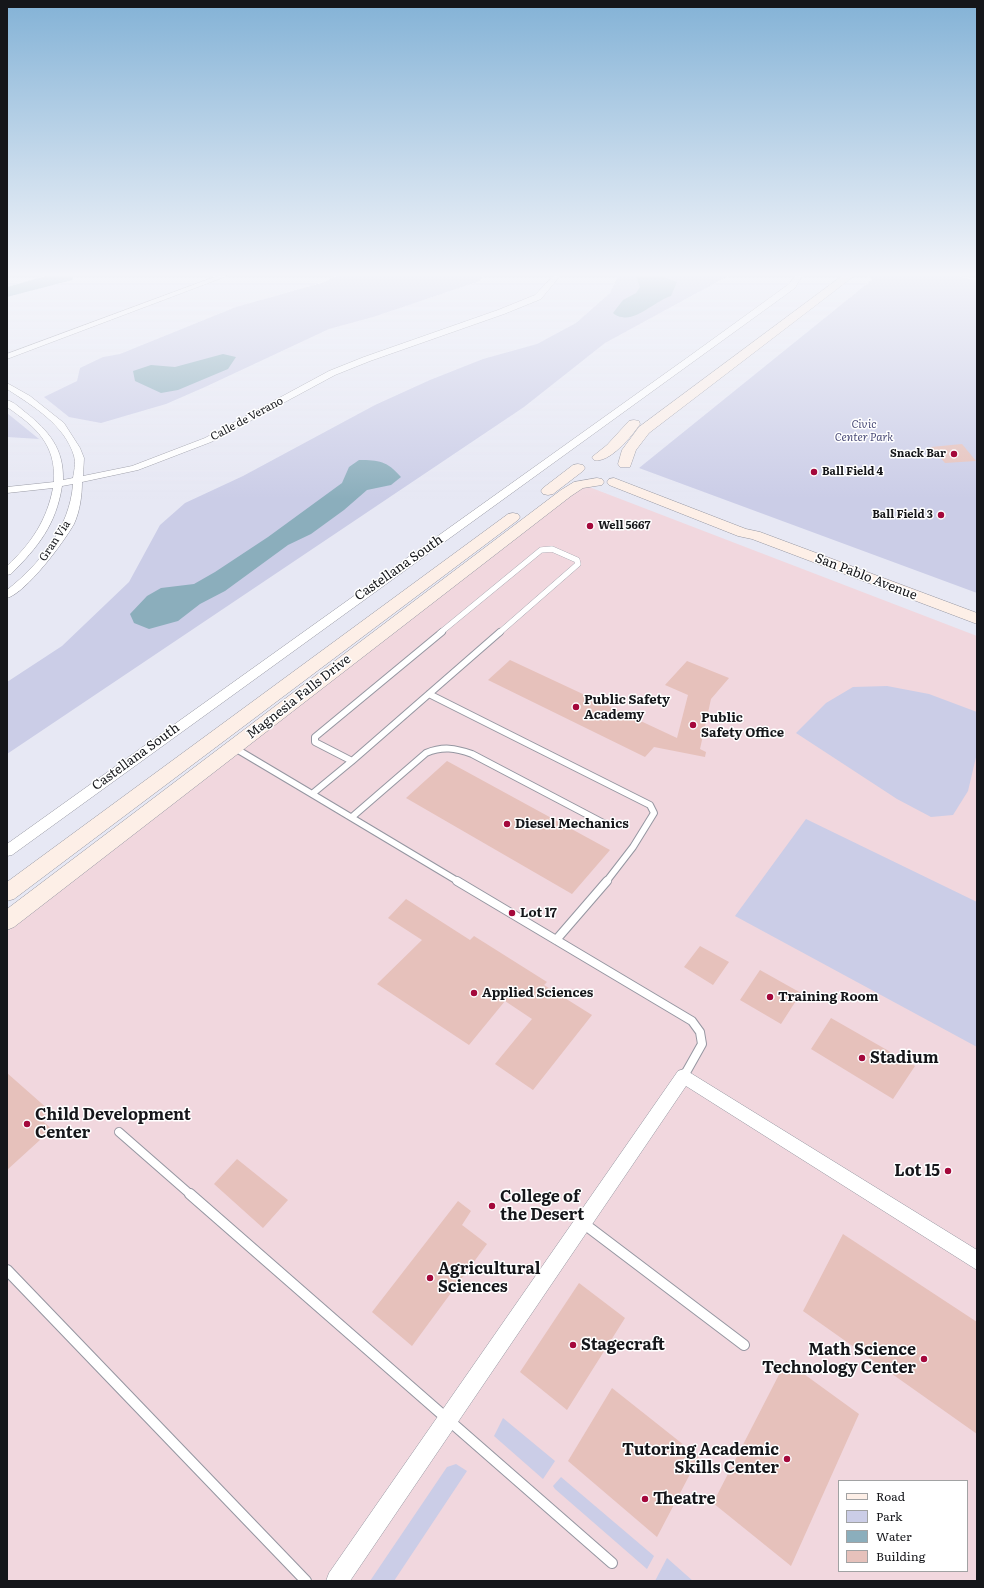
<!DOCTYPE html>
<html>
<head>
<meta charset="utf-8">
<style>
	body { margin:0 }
	#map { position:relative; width:984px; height:1588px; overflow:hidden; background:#e7e8f4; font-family:Literata,serif }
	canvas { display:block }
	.frame { position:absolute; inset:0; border:8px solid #15161a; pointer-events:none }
	.legend { position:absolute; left:838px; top:1480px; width:130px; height:92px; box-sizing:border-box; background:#fff; border:1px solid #a1a2a3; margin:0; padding:5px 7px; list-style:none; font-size:12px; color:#15161a }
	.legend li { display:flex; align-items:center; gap:8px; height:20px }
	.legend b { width:20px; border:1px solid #a1a2a3 }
</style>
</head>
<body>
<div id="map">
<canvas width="984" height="1588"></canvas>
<div class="frame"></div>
<ul class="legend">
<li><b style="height:5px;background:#fdefe7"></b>Road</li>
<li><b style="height:11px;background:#cbcde7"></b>Park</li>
<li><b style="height:11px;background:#8baebc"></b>Water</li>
<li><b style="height:11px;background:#e6c1bb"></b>Building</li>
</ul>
</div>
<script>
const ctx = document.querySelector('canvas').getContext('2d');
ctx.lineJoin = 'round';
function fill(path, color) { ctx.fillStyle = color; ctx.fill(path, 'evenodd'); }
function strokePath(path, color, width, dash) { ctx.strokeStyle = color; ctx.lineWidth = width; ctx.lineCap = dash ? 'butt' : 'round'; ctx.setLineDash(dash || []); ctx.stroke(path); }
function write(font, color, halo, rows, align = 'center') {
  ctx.font = font + ' Literata,serif'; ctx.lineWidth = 3; ctx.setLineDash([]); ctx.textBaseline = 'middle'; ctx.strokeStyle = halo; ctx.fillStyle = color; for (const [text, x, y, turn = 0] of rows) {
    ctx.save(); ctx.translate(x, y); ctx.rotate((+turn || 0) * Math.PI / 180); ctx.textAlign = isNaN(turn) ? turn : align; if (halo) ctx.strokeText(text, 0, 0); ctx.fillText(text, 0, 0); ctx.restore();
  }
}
const education = new Path2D(`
	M 584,485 L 977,636 L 977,1581 L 7,1581 L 7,931 ZM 839,1481 L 967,1481 L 967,1571 L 839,1571 Z`);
const green = new Path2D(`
	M 336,276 L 483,276 L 480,281 L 373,317 L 329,329 L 205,387 L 166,404 L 101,423 L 69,417 L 44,397 L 77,381 L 80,368 L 103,357 L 120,354 L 236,307 L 325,282 Z
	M 618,276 L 728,276 L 605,343 L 524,407 L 7,754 L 7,682 L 62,646 L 129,582 L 160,525 L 185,503 L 243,476 L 375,405 L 430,380 L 483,359 L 537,344 L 576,323 L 610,293 Z
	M 868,276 L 958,276 L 977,281 L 977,593 L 639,468 L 873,279 Z
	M 7,413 L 39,439 L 7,437 Z
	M 887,686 L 929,694 L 977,712 L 977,753 L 968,791 L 953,815 L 931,817 L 897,799 L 796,733 L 826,703 L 853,687 Z
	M 806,819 L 977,902 L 977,1047 L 735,916 Z
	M 503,1418 L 555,1461 L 543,1479 L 494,1436 Z
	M 456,1464 L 467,1471 L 394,1581 L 370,1581 L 447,1467 Z
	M 561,1477 L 654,1556 L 647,1569 L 555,1489 L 553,1486 Z
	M 667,1558 L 693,1581 L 655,1581 Z`);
const water = new Path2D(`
	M 636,276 L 661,276 L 677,282 L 671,296 C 657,300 636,321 622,317 C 619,317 615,315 613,313 L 623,300 L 636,293 L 640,287 Z
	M 223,354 L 236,357 L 228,369 L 178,390 L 161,393 L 135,381 L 133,371 L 151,365 L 175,367 Z
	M 359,460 C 379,460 387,461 401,477 L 391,485 L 367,490 L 344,510 L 311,534 L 288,545 L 225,591 L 200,604 L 178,621 L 149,629 L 134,623 L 130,614 L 147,596 L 161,588 L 194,584 L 215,572 L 268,537 L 342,483 L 349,467 Z`);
const river = new Path2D(`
	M 46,276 L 74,276 L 72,280 L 7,297 L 7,287 Z`);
const building = new Path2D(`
	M 962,444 L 976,461 L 945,463 L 931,447 Z
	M 510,660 L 677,738 L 688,695 L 665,685 L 687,661 L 729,678 L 711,699 L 700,749 L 706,752 L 705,757 L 654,747 L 645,757 L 488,680 Z
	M 447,761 L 610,850 L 572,894 L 406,798 Z
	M 406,899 L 470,940 L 474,936 L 547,982 L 544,985 L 592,1015 L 533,1090 L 495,1064 L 532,1019 L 505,1001 L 469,1045 L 377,984 L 422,940 L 388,918 Z
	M 700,946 L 729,962 L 713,985 L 684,967 Z
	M 760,970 L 801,993 L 781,1024 L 740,1000 Z
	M 831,1018 L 915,1066 L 893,1099 L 811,1049 Z
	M 7,1073 L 49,1110 L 40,1119 L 52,1129 L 7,1170 Z
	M 237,1159 L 288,1200 L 263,1228 L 214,1184 Z
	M 458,1201 L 471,1211 L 462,1225 L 487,1244 L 412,1346 L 372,1312 Z
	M 843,1234 L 977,1322 L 977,1434 L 803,1311 Z
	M 579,1283 L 625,1318 L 567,1410 L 520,1372 Z
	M 786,1361 L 859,1414 L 791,1566 L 713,1503 Z
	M 612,1388 L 699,1457 L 657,1537 L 568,1461 Z`);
const laneFar3 = new Path2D(`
	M 440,633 L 541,550 L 552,549 L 577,560 L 578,564 L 499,633`);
const laneFar2 = new Path2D(`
	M 429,694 L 650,805 L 654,813 L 633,847 L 606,882
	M 233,747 L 312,794 L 352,761
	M 352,761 L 315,742 L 315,737 L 442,632
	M 352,761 L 500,632
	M 312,794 L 459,882
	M 352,817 L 426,753 C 443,746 455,748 472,754 L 607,825`);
const laneFar1 = new Path2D(`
	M 457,881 L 692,1021 L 700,1032 L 702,1044 L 684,1076
	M 556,940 L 607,881
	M 119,1132 L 191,1195`);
const lane = new Path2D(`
	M 190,1194 L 612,1563
	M 583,1223 L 744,1345
	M 7,1270 L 306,1581`);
const street = new Path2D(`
	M 217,276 L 227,276 L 7,359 L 7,354 Z
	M 553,276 L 560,276 L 541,299 L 504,314 L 370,361 L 335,375 L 211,442 L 138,470 L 82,482 C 82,495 80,511 74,524 C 64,542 26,593 7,598 L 7,590 C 40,564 70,527 73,484 L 62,486 C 56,525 38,547 11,574 L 7,575 L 7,566 C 31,544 47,520 53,488 L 7,493 L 7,487 L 54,482 C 56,444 36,427 7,407 L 7,400 C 14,402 20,408 25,412 C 49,431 64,449 63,480 L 73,478 C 74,472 76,463 74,456 C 65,425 33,406 7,389 L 7,383 L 30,396 L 64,423 L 80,448 L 84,458 L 83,476 L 132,466 L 205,438 L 329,371 L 364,357 L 498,310 L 535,295 Z
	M 795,276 L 802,276 L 795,288 L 12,855 L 7,856 L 7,844 L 691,355 L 789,284 Z
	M 684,1069 L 977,1250 L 977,1270 L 686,1086 L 350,1581 L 326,1581 L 329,1573 L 678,1071 Z`);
const secondary = new Path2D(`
	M 842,276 L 854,276 L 649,433 L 636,450 L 630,467 L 620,467 L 618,464 L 622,450 L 639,427 Z
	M 634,420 L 639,421 L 640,424 C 632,436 609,464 594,460 L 592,457 L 607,445 L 629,421 Z
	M 578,464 L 583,465 L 585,468 L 583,471 L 553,494 L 548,495 L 543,494 L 541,491 L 543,488 L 573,465 Z
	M 597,478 L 602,479 L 604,482 L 602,485 L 583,488 L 571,496 L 14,927 L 7,930 L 7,909 L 561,490 L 574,482 Z
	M 614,478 L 746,529 L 760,532 L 977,613 L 977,624 L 752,539 L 738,536 L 609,485 L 607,482 L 609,479 Z
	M 513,513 L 518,514 L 520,517 L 518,520 L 14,899 L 7,901 L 7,882 L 508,514 Z`);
const markers = [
	[954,454,4,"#a4083b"],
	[814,472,4,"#a4083b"],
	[941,515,4,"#a4083b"],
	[590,526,4,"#a4083b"],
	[576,707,4,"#a4083b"],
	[693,725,4,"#a4083b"],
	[507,824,4,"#a4083b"],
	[512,913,4,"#a4083b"],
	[474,993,4,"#a4083b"],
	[770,997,4,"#a4083b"],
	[862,1058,4,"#a4083b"],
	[27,1124,4,"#a4083b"],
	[948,1171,4,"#a4083b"],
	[492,1206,4,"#a4083b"],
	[430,1278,4,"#a4083b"],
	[573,1345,4,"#a4083b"],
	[924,1359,4,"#a4083b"],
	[787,1459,4,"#a4083b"],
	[645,1499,4,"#a4083b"]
];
const farStreetnames = [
	["Calle de Verano",247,419,-28],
	["Gran Via",55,541,-56]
];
const farParknames = [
	["Civic",864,425],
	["Center Park",864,438]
];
const farPoinames = [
	["Snack Bar",946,454],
	["Ball Field 4",822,472,"left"],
	["Ball Field 3",933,515],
	["Well 5667",598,526,"left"]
];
const streetNames = [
	["Castellana South",399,568,-35],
	["San Pablo Avenue",866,577,21],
	["Magnesia Falls Drive",299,697,-38],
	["Castellana South",136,757,-36]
];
const poiNames = [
	["Public Safety",584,700],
	["Academy",584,715],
	["Public",701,718],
	["Safety Office",701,733],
	["Diesel Mechanics",515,824],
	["Lot 17",520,913],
	["Applied Sciences",482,993],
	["Training Room",778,997]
];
const nearPoinames = [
	["Stadium",870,1058],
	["Child Development",35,1115],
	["Center",35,1133],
	["Lot 15",940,1171,"right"],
	["College of",500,1197],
	["the Desert",500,1215],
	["Agricultural",438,1269],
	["Sciences",438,1287],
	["Stagecraft",581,1345],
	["Math Science",916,1350,"right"],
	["Technology Center",916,1368,"right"],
	["Tutoring Academic",779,1450,"right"],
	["Skills Center",779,1468,"right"],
	["Theatre",653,1499]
];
fill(education, '#f1d7de');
fill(green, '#cbcde7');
fill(water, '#8baebc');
fill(river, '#8baebc');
fill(building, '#e6c1bb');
strokePath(laneFar3, '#9596a1', 6);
strokePath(laneFar2, '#9596a1', 8);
strokePath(laneFar1, '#9596a1', 10);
strokePath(lane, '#9596a1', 12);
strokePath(street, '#9596a1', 1);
strokePath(secondary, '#9596a1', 1);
strokePath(laneFar3, '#fff', 5.5);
strokePath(laneFar2, '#fff', 6);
strokePath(laneFar1, '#fff', 8);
strokePath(lane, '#fff', 10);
fill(street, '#fff');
fill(secondary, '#fdefe7');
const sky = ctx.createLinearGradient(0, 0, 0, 499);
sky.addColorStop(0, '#83b2d6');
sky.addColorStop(0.55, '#f4f5fa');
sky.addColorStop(1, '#f4f5fa00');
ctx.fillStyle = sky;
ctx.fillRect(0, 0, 984, 499);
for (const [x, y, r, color] of markers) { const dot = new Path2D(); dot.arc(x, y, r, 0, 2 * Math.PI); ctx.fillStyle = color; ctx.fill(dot); strokePath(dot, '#fff', 1.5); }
write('11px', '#15161a', '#fff', farStreetnames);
write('italic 11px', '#4b4c78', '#fff', farParknames);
write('bold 11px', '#15161a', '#fff', farPoinames, 'right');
write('13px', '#15161a', '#fff', streetNames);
write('bold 13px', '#15161a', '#fff', poiNames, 'left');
write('bold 16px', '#15161a', '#fff', nearPoinames, 'left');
</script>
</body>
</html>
